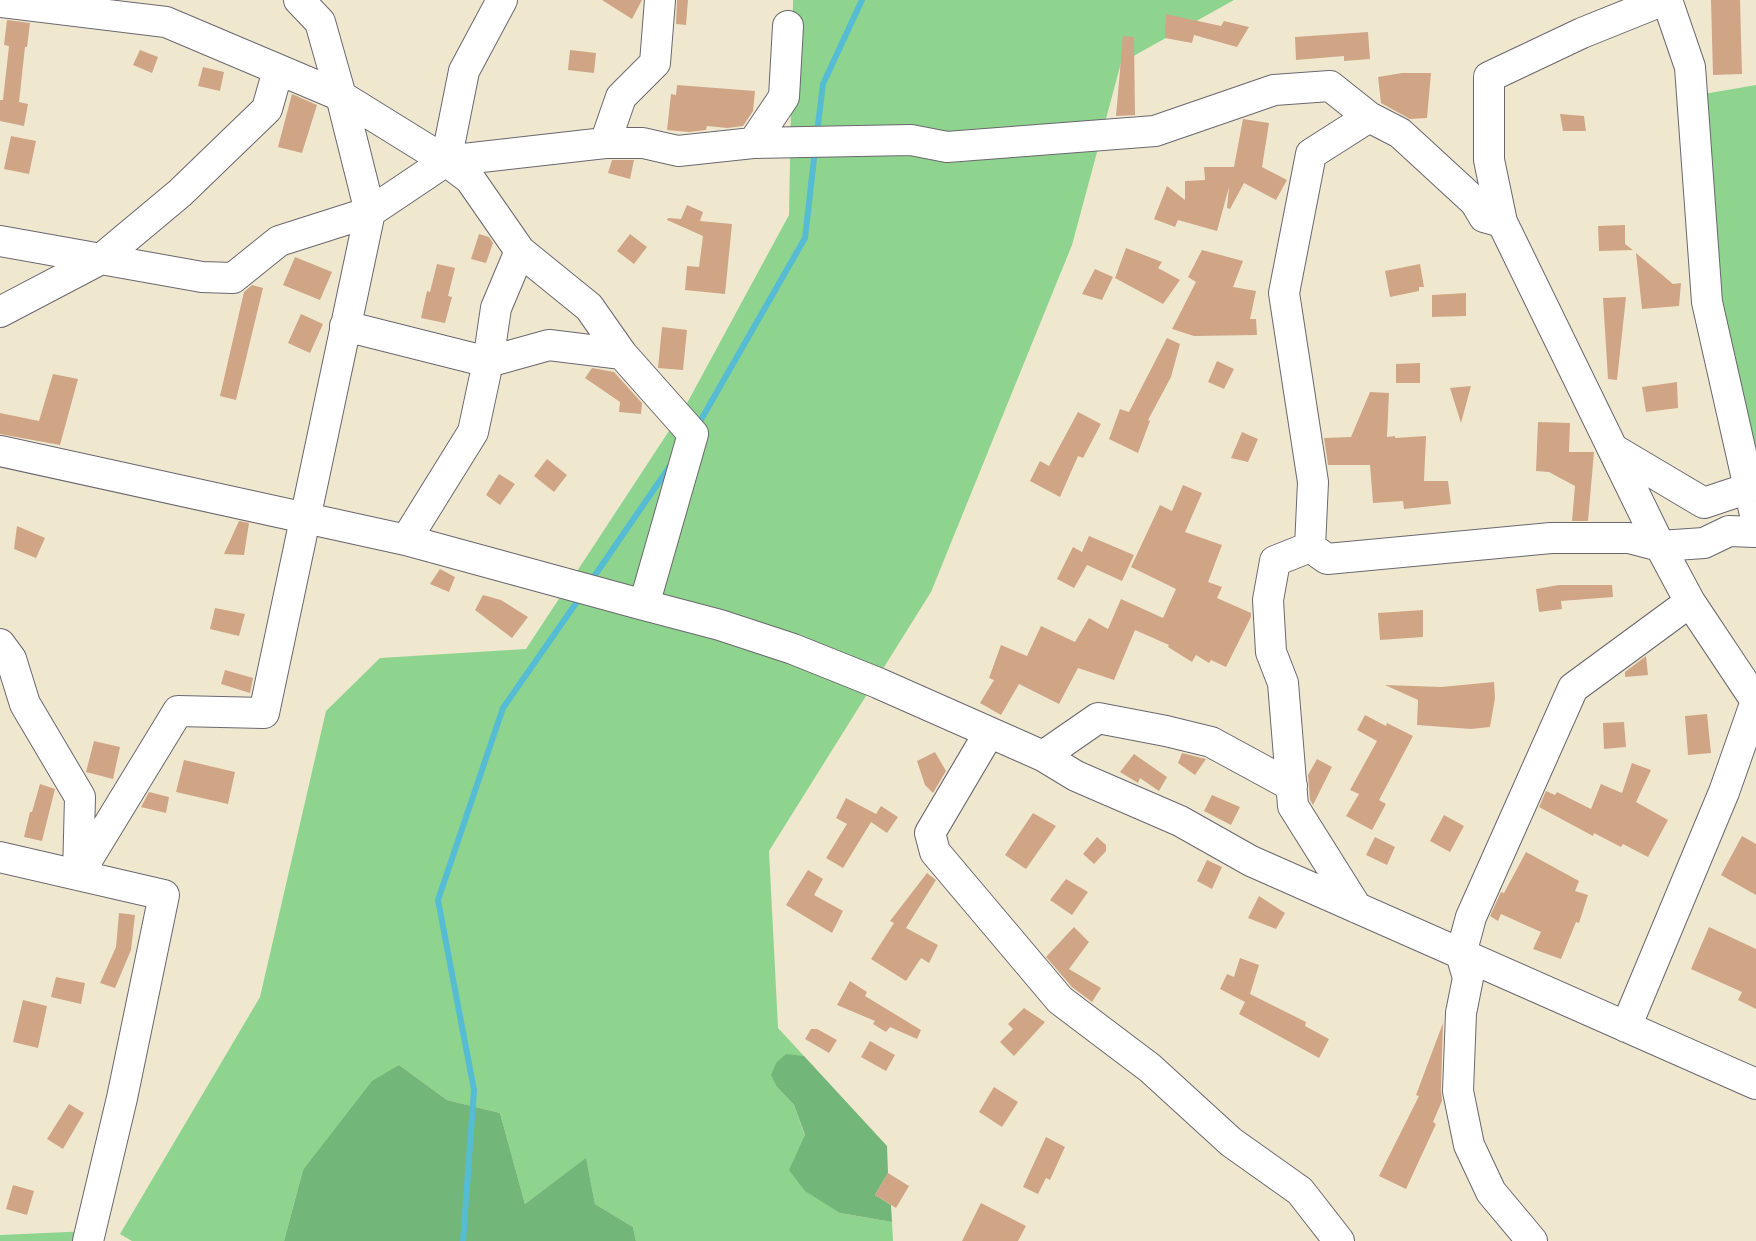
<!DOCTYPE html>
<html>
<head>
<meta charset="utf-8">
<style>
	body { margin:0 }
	canvas { display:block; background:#efe8cf }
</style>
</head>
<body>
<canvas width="1756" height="1241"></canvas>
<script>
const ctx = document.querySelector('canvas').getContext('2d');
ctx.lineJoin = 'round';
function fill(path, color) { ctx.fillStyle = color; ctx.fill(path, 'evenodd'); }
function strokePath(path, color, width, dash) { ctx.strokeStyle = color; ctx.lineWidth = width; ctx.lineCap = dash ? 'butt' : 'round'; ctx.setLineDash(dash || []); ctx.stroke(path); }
const green = new Path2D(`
	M 793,0 L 1234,0 L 1121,63 L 1072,245 L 931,592 L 769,851 L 778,1028 L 804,1056 L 786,1055 L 777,1087 L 794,1105 L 805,1136 L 840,1213 L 892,1222 L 893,1241 L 636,1241 L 633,1227 L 595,1204 L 586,1159 L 525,1204 L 500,1113 L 447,1100 L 399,1065 L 303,1170 L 284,1241 L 132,1241 L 120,1234 L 260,997 L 326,711 L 380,658 L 526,649 L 686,405 L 789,215 Z
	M 1756,85 L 1756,519 L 1707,302 L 1692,96 Z
	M 90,1231 L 88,1241 L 0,1241 L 0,1235 Z`);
const forest = new Path2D(`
	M 786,1054 L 804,1056 L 887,1146 L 888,1173 L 875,1195 L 891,1205 L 892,1222 L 840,1213 L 805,1191 L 789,1170 L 805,1135 L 794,1105 L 777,1087 L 771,1075 L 776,1063 Z
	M 399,1065 L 447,1100 L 500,1113 L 525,1204 L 586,1158 L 595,1204 L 633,1227 L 636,1241 L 284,1241 L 303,1170 L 372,1081 Z`);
const stream = new Path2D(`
	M 817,133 L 823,84 L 862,0
	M 698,425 L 805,238 L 815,150
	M 591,581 L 670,466
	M 463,1241 L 474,1090 L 438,900 L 503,708 L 581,596`);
const building = new Path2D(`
	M 602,0 L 642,0 L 632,19 Z
	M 677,0 L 688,0 L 686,25 L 676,24 Z
	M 1711,0 L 1740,0 L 1742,74 L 1713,75 Z
	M 1166,14 L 1221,26 L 1224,21 L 1249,27 L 1237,47 L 1194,35 L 1192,43 L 1165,38 Z
	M 7,20 L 30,23 L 27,47 L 25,47 L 19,102 L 28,104 L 24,126 L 0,121 L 0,100 L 3,100 L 9,46 L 4,45 Z
	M 1368,32 L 1370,59 L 1344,61 L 1344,56 L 1296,60 L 1295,37 Z
	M 1123,36 L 1134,37 L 1135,115 L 1116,116 Z
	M 140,50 L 158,57 L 152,73 L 133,65 Z
	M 570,50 L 596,53 L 594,73 L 568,70 Z
	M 203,67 L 224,72 L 220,91 L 198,86 Z
	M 1402,73 L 1431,73 L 1427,118 L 1410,119 L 1381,103 L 1378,77 Z
	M 677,85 L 755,91 L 753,111 L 743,126 L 727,128 L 707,126 L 706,130 L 689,132 L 667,130 L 671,94 L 676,95 Z
	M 292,94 L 317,105 L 302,153 L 278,147 Z
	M 1560,114 L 1584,116 L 1586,131 L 1563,131 Z
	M 1243,119 L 1269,123 L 1262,167 L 1287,180 L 1276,200 L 1244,183 L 1230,209 L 1227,208 L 1229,187 L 1217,231 L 1178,220 L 1175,227 L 1154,219 L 1167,186 L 1185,200 L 1185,181 L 1205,180 L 1204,167 L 1234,167 Z
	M 11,136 L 36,141 L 29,174 L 4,169 Z
	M 612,160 L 634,160 L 630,179 L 608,173 Z
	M 687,205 L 703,212 L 700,221 L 732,224 L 725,294 L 685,290 L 687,266 L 699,267 L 703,236 L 667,220 L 668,218 L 681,219 Z
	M 1625,225 L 1625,244 L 1633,250 L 1599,251 L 1598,226 Z
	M 479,234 L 489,237 L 493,243 L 486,263 L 471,259 Z
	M 630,234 L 647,247 L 634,264 L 617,251 Z
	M 1126,248 L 1162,262 L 1158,268 L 1180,280 L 1163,304 L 1115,278 Z
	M 1202,250 L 1243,261 L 1233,287 L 1256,291 L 1250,319 L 1256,319 L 1257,335 L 1194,336 L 1172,329 L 1196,282 L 1188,277 Z
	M 1636,253 L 1673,284 L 1681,283 L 1679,306 L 1642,309 Z
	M 295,257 L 332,272 L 320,300 L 283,285 Z
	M 437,264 L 455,268 L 448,296 L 452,297 L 445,323 L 421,318 L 427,291 L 430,292 Z
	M 1420,264 L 1424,287 L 1419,287 L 1419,291 L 1390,297 L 1385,271 Z
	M 1095,269 L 1113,277 L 1102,300 L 1082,294 Z
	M 252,285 L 263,288 L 236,400 L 220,396 L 244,292 Z
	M 1466,293 L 1466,316 L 1432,317 L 1432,295 Z
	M 1626,297 L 1617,380 L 1608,379 L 1603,298 Z
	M 301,314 L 323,324 L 310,353 L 288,343 Z
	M 662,327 L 687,330 L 683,370 L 658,368 Z
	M 1167,338 L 1180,344 L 1171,377 L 1148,420 L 1150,421 L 1138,453 L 1109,439 L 1120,409 L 1129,412 Z
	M 1217,361 L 1234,369 L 1224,389 L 1208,382 Z
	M 1420,363 L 1420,383 L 1396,383 L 1396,364 Z
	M 592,368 L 614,372 L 642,403 L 641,414 L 619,412 L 620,402 L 585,378 Z
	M 53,374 L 78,379 L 60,445 L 0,434 L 0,413 L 39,421 Z
	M 1677,382 L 1678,408 L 1646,412 L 1642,387 Z
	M 1471,386 L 1461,423 L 1450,388 Z
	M 1370,392 L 1389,393 L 1387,437 L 1395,436 L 1395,438 L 1426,436 L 1424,481 L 1448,481 L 1451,504 L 1404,509 L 1403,501 L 1373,503 L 1370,465 L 1328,465 L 1324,438 L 1351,437 Z
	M 1078,412 L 1101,424 L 1083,458 L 1078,456 L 1060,497 L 1030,481 L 1040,461 L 1049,466 Z
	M 1538,422 L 1570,423 L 1569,452 L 1594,452 L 1588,521 L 1572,521 L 1575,486 L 1549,472 L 1536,471 Z
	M 1242,432 L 1258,439 L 1248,462 L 1231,458 Z
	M 547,459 L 567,475 L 554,492 L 534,476 Z
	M 499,474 L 515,484 L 500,505 L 486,495 Z
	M 1183,485 L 1202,493 L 1185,532 L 1222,545 L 1208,582 L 1222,587 L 1217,598 L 1251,613 L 1251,617 L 1226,667 L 1211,660 L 1209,663 L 1196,655 L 1192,662 L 1168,647 L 1169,645 L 1135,630 L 1114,680 L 1078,668 L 1059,704 L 1019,684 L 1001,715 L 980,703 L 994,680 L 989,678 L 1001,645 L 1027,656 L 1041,626 L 1075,642 L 1089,618 L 1108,629 L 1121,599 L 1163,618 L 1176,589 L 1131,567 L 1160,505 L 1172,511 Z
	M 239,521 L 249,523 L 244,555 L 224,554 Z
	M 17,526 L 45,538 L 36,558 L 14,549 Z
	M 1089,536 L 1134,555 L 1122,581 L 1087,565 L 1074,588 L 1057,579 L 1073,547 L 1082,552 Z
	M 440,569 L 455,577 L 449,592 L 430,584 Z
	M 1559,585 L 1612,585 L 1613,597 L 1561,601 L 1562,609 L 1539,612 L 1536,589 Z
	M 483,595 L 501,600 L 528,617 L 512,638 L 475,610 Z
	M 215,608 L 245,614 L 239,636 L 210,629 Z
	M 1423,610 L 1423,637 L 1380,640 L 1378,613 Z
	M 1646,656 L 1648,675 L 1625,677 L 1625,672 Z
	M 225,670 L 253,678 L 250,693 L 221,684 Z
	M 1494,682 L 1495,698 L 1490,727 L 1471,729 L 1417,725 L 1418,700 L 1385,685 L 1441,687 Z
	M 1707,714 L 1711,753 L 1688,755 L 1685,716 Z
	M 1365,715 L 1386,726 L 1387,723 L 1413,736 L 1379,800 L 1386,804 L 1372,830 L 1346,816 L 1359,794 L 1350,790 L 1377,741 L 1357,730 Z
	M 1624,722 L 1626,747 L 1604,749 L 1603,723 Z
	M 94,741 L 120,747 L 113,779 L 86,772 Z
	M 935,752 L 946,771 L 933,793 L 925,785 L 917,761 Z
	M 1182,753 L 1206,759 L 1195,775 L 1178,763 Z
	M 1134,754 L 1167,777 L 1159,791 L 1140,778 L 1138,783 L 1120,772 Z
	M 1317,759 L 1332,767 L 1313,805 L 1310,800 L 1308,775 Z
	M 184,760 L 235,772 L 228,804 L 176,792 Z
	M 1632,763 L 1651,770 L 1636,802 L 1668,820 L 1648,857 L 1623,844 L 1621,847 L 1594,833 L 1593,836 L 1539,807 L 1546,791 L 1555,795 L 1557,792 L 1591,809 L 1601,784 L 1622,793 Z
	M 40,784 L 55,789 L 42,841 L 24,837 L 30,812 L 32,812 Z
	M 149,792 L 169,797 L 166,813 L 141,807 Z
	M 1212,795 L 1240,807 L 1231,825 L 1204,811 Z
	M 846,798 L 876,814 L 843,868 L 826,858 L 847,824 L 836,818 Z
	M 881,806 L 898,817 L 887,833 L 871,822 Z
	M 1033,813 L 1056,826 L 1026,869 L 1005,855 Z
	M 1444,815 L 1464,826 L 1450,852 L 1430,841 Z
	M 1742,836 L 1756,844 L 1756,895 L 1721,875 Z
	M 1097,837 L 1106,845 L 1106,851 L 1094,864 L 1083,854 Z
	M 1375,837 L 1395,847 L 1387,865 L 1366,855 Z
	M 1526,852 L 1579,881 L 1575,891 L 1588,895 L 1579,923 L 1576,922 L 1561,959 L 1533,949 L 1541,932 L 1501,914 L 1498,921 L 1490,916 L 1501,892 L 1504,893 Z
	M 1207,860 L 1222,867 L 1212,889 L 1197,881 Z
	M 808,870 L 823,879 L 814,895 L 843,911 L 832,933 L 786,905 Z
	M 927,873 L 936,880 L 906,928 L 938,945 L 929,963 L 921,958 L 906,981 L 871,959 L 894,923 L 890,921 Z
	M 1066,879 L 1088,892 L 1072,915 L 1050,900 Z
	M 1259,896 L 1285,913 L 1276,929 L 1248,918 Z
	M 119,913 L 135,915 L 131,950 L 115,988 L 100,983 L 116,947 Z
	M 1074,927 L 1089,942 L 1069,969 L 1101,988 L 1092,1002 L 1072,987 L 1046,957 Z
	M 1709,927 L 1756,949 L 1756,1009 L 1738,1000 L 1742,992 L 1691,969 Z
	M 1240,958 L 1259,965 L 1250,994 L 1306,1022 L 1305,1026 L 1329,1039 L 1319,1058 L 1239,1014 L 1245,1002 L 1220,989 L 1227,974 L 1234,977 Z
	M 56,977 L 85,983 L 81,1004 L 51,997 Z
	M 850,981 L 867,992 L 865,996 L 921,1030 L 917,1039 L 890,1027 L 886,1032 L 873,1024 L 875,1021 L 837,1005 Z
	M 23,1000 L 47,1006 L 38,1048 L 13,1042 Z
	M 1024,1008 L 1045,1022 L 1014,1056 L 1000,1042 L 1013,1029 L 1008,1024 Z
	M 1443,1023 L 1441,1090 L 1442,1101 L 1433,1122 L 1436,1124 L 1406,1189 L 1379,1176 L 1419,1096 L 1416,1095 Z
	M 811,1029 L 817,1029 L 837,1040 L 829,1053 L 805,1039 Z
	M 870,1041 L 895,1055 L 886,1071 L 861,1057 Z
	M 994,1087 L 1018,1102 L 1002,1127 L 979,1112 Z
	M 69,1104 L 84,1113 L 63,1149 L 47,1139 Z
	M 1046,1137 L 1065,1147 L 1050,1180 L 1046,1178 L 1038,1194 L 1023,1187 Z
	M 888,1173 L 909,1186 L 896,1208 L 875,1195 Z
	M 13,1185 L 34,1191 L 27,1215 L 6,1209 Z
	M 981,1203 L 1026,1226 L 1018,1241 L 962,1241 Z`);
const minor = new Path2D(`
	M 1664,0 L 1582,33 L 1489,77 L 1489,160 L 1502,222 L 1660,546 L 1690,602 L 1756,701
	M 1667,0 L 1690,67 L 1707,302 L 1756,519
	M 0,2 L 166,22 L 341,96 L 446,161 L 470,179 L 520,251 L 589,307 L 622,354 L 693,434 L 644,605 L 720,625 L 793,649 L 878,683 L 1043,756 L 1076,776 L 1180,821 L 1251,861 L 1756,1084
	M 605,143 L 621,97 L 655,63 L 660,0
	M 753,143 L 911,140 L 947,147 L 1155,131 L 1274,90 L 1330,86 L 1369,117 L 1400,133 L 1475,202 L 1484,217 L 1502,222
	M 446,161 L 605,143 L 643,143 L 678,151 L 753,143 L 784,97 L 788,26
	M 0,241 L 202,277 L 233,278 L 279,241 L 370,212 L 446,161 L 464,71 L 502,0
	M 0,312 L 101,259 L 180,193 L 267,109 L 278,70
	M 345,326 L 488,362 L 549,345 L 622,354
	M 1613,449 L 1704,503 L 1749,488
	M 0,451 L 406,540 L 644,605
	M 406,540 L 473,432 L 488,362 L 496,308 L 520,251
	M 1310,547 L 1313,482 L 1284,293 L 1311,154 L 1369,117
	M 1310,547 L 1327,559 L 1551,538 L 1629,538 L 1660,546 L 1704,543 L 1729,531 L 1756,532
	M 1310,547 L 1275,561 L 1268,600 L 1271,652 L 1283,683 L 1293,806 L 1357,908
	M 0,644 L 11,659 L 25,704 L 80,797 L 78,875
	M 989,733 L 930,833 L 935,852 L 1060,1000 L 1150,1068 L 1231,1142 L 1300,1191 L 1339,1241
	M 1043,756 L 1098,718 L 1166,731 L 1211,742 L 1292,786
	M 0,857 L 164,895 L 122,1098 L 88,1241
	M 78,875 L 178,711 L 264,713 L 370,212 L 341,96 L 320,22 L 299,0
	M 1626,1027 L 1724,792 L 1756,701
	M 1532,1241 L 1491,1192 L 1469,1145 L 1458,1091 L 1461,1013 L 1468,978 L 1461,954 L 1471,917 L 1573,688 L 1690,602`);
fill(green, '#8fd48e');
fill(forest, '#73b679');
strokePath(stream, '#55bcd3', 6);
fill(building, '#d0a586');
strokePath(minor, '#6a676f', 32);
strokePath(minor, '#fff', 30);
</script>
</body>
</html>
